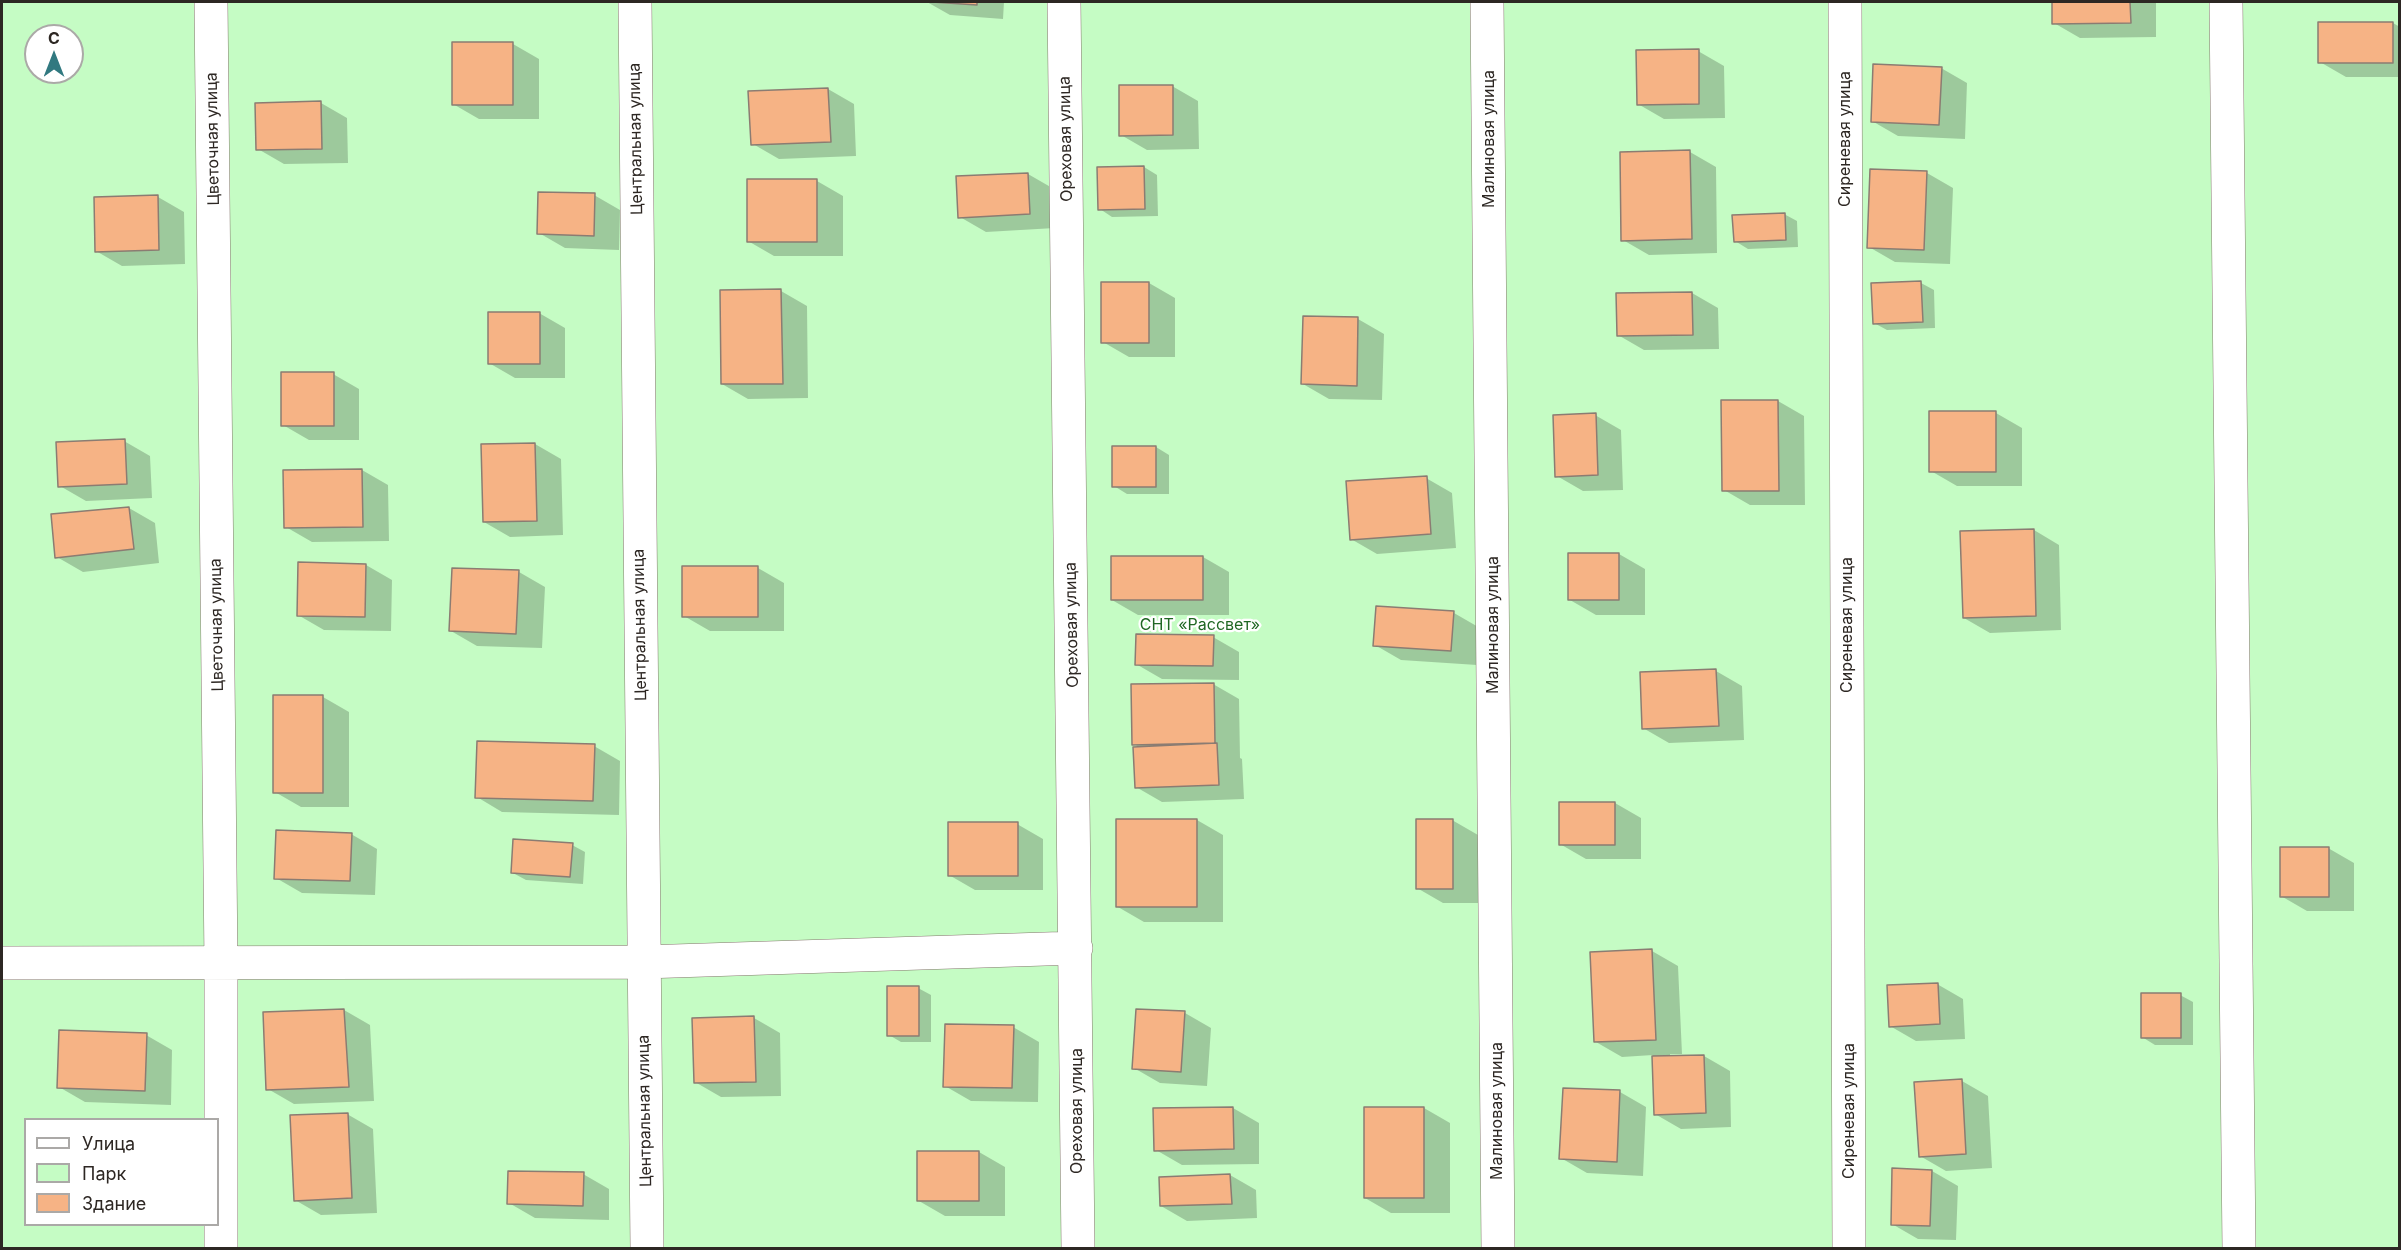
<!DOCTYPE html>
<html>
<head>
<meta charset="utf-8">
<style>
	body { margin:0 }
	#map { position:relative; width:2401px; height:1250px; overflow:hidden; background:#fdf9f7; font-family:Inter,sans-serif }
	canvas { display:block }
	.frame { position:absolute; inset:0; border:3px solid #2d2723; pointer-events:none }
	.legend { position:absolute; left:24px; top:1118px; width:195px; height:108px; box-sizing:border-box; background:#fff; border:2px solid #aba9a7; margin:0; padding:8px 10px; list-style:none; font-size:18px; color:#2d2723 }
	.legend li { display:flex; align-items:center; gap:12px; height:30px }
	.legend b { width:30px; border:2px solid #aba9a7 }
	.north { position:absolute; left:24px; top:24px; width:60px; height:60px; box-sizing:border-box; background:#fff; border:2px solid #aba9a7; border-radius:50%; rotate:0deg; font-size:16px; font-weight:700; line-height:24px; text-align:center; color:#2d2723 }
	.north::after { content:''; display:block; margin:auto; width:21px; height:27px; background:#317980; clip-path:polygon(50% 0,100% 100%,50% 72%,0 100%) }
</style>
</head>
<body>
<div id="map">
<canvas width="2401" height="1250"></canvas>
<div class="frame"></div>
<ul class="legend">
<li><b style="height:8px;background:#fff"></b>Улица</li>
<li><b style="height:16px;background:#c5fcc4"></b>Парк</li>
<li><b style="height:16px;background:#f6b385"></b>Здание</li>
</ul>
<div class="north">С</div>
</div>
<script>
const ctx = document.querySelector('canvas').getContext('2d');
ctx.lineJoin = 'round';
function fill(path, color) { ctx.fillStyle = color; ctx.fill(path, 'evenodd'); }
function strokePath(path, color, width, dash) { ctx.strokeStyle = color; ctx.lineWidth = width; ctx.lineCap = dash ? 'butt' : 'round'; ctx.setLineDash(dash || []); ctx.stroke(path); }
function write(font, color, halo, rows, align = 'center') {
  ctx.font = font + ' Inter,sans-serif'; ctx.lineWidth = 4.5; ctx.setLineDash([]); ctx.textBaseline = 'middle'; ctx.strokeStyle = halo; ctx.fillStyle = color; for (const [text, x, y, turn = 0] of rows) {
    ctx.save(); ctx.translate(x, y); ctx.rotate((+turn || 0) * Math.PI / 180); ctx.textAlign = isNaN(turn) ? turn : align; if (halo) ctx.strokeText(text, 0, 0); ctx.fillText(text, 0, 0); ctx.restore();
  }
}
const green = new Path2D(`
	M 2,2 L 2399,2 L 2399,1248 L 2,1248 ZM 36,36 L 72,36 L 72,72 L 36,72 ZM 26,1120 L 218,1120 L 218,1224 L 26,1224 Z`);
const shadow = new Path2D(`
	M 927,2 L 1004,2 L 1003,19 L 950,15 Z
	M 2053,2 L 2156,2 L 2156,37 L 2080,38 L 2054,23 Z
	M 2393,23 L 2400,27 L 2400,77 L 2346,77 L 2320,62 Z
	M 513,44 L 539,59 L 539,119 L 479,119 L 453,104 Z
	M 1698,51 L 1724,66 L 1725,118 L 1664,119 L 1638,104 Z
	M 1941,68 L 1967,83 L 1965,139 L 1898,136 L 1872,121 Z
	M 1172,86 L 1198,101 L 1199,149 L 1147,150 L 1121,135 Z
	M 828,89 L 854,104 L 856,156 L 779,159 L 753,144 Z
	M 321,103 L 347,118 L 348,163 L 284,164 L 258,149 Z
	M 1690,152 L 1716,167 L 1717,253 L 1649,255 L 1623,240 Z
	M 1144,167 L 1157,175 L 1158,216 L 1112,217 L 1100,209 Z
	M 1871,171 L 1927,173 L 1953,188 L 1950,264 L 1895,262 L 1869,247 Z
	M 1028,174 L 1054,189 L 1055,228 L 986,232 L 960,217 Z
	M 817,181 L 843,196 L 843,256 L 774,256 L 748,241 Z
	M 594,195 L 620,210 L 619,250 L 565,248 L 539,233 Z
	M 158,197 L 184,212 L 185,264 L 122,266 L 96,251 Z
	M 1784,214 L 1797,221 L 1798,247 L 1748,249 L 1735,241 Z
	M 1149,283 L 1175,298 L 1175,357 L 1129,357 L 1103,342 Z
	M 1921,283 L 1934,290 L 1935,328 L 1887,330 L 1874,323 Z
	M 781,291 L 807,306 L 808,398 L 748,399 L 722,384 Z
	M 1692,293 L 1718,308 L 1719,349 L 1644,350 L 1618,335 Z
	M 539,313 L 565,328 L 565,378 L 515,378 L 489,363 Z
	M 1358,319 L 1384,334 L 1382,400 L 1329,399 L 1303,384 Z
	M 333,374 L 359,389 L 359,440 L 309,440 L 283,425 Z
	M 1778,401 L 1804,416 L 1805,505 L 1750,505 L 1724,490 Z
	M 1996,413 L 2022,428 L 2022,486 L 1957,486 L 1931,471 Z
	M 1595,415 L 1621,430 L 1623,490 L 1583,491 L 1557,476 Z
	M 124,441 L 150,456 L 152,498 L 86,501 L 60,486 Z
	M 535,444 L 561,459 L 563,535 L 510,537 L 484,522 Z
	M 1114,447 L 1156,447 L 1169,455 L 1169,494 L 1127,494 L 1114,486 Z
	M 362,470 L 388,485 L 389,541 L 312,542 L 286,527 Z
	M 1426,478 L 1452,493 L 1456,548 L 1377,554 L 1351,539 Z
	M 129,508 L 155,523 L 159,563 L 83,572 L 57,557 Z
	M 2034,530 L 2059,545 L 2061,630 L 1990,633 L 1964,618 Z
	M 1619,554 L 1645,569 L 1645,615 L 1596,615 L 1570,600 Z
	M 1203,557 L 1229,572 L 1229,615 L 1138,615 L 1112,600 Z
	M 299,564 L 366,565 L 392,580 L 391,631 L 324,630 L 298,615 Z
	M 758,568 L 784,583 L 784,631 L 710,631 L 684,616 Z
	M 519,572 L 545,587 L 542,648 L 477,646 L 451,631 Z
	M 1377,608 L 1454,613 L 1480,628 L 1477,665 L 1401,660 L 1375,645 Z
	M 1213,637 L 1239,652 L 1239,680 L 1162,679 L 1136,664 Z
	M 1716,671 L 1742,686 L 1744,740 L 1669,743 L 1643,728 L 1641,673 Z
	M 1213,684 L 1239,699 L 1240,758 L 1242,759 L 1244,799 L 1162,802 L 1136,787 L 1141,748 L 1134,744 Z
	M 323,697 L 349,712 L 349,807 L 301,807 L 275,792 Z
	M 594,746 L 620,761 L 619,815 L 502,812 L 477,797 Z
	M 1615,803 L 1641,818 L 1641,859 L 1586,859 L 1560,844 Z
	M 1197,820 L 1223,835 L 1223,922 L 1144,922 L 1118,907 Z
	M 1452,820 L 1478,835 L 1478,903 L 1443,903 L 1417,888 Z
	M 1017,824 L 1043,839 L 1043,890 L 975,890 L 949,875 Z
	M 351,834 L 377,849 L 375,895 L 302,893 L 276,878 Z
	M 572,845 L 585,852 L 583,884 L 526,880 L 513,873 Z
	M 2328,848 L 2354,863 L 2354,911 L 2307,911 L 2281,896 Z
	M 1652,951 L 1678,966 L 1682,1054 L 1670,1054 L 1670,1057 L 1704,1056 L 1730,1071 L 1731,1127 L 1681,1129 L 1655,1114 L 1653,1055 L 1622,1057 L 1596,1042 Z
	M 1937,984 L 1963,999 L 1965,1039 L 1916,1041 L 1890,1026 Z
	M 918,988 L 931,995 L 931,1042 L 901,1042 L 889,1035 Z
	M 2180,995 L 2193,1002 L 2193,1045 L 2155,1045 L 2142,1037 Z
	M 344,1010 L 370,1025 L 374,1101 L 294,1104 L 268,1089 L 264,1014 Z
	M 1185,1013 L 1211,1028 L 1207,1086 L 1160,1083 L 1134,1068 Z
	M 754,1018 L 780,1033 L 781,1096 L 721,1097 L 695,1082 Z
	M 1013,1027 L 1039,1042 L 1038,1102 L 971,1101 L 945,1086 Z
	M 146,1035 L 172,1050 L 171,1105 L 85,1102 L 59,1087 Z
	M 1962,1081 L 1988,1096 L 1992,1168 L 1946,1171 L 1920,1156 Z
	M 1620,1092 L 1646,1107 L 1643,1176 L 1587,1173 L 1561,1158 Z
	M 1233,1108 L 1259,1123 L 1259,1164 L 1182,1165 L 1156,1150 Z
	M 1424,1108 L 1450,1123 L 1450,1213 L 1391,1213 L 1365,1198 Z
	M 347,1114 L 373,1129 L 377,1213 L 321,1215 L 295,1200 Z
	M 979,1152 L 1005,1167 L 1005,1216 L 945,1216 L 919,1201 Z
	M 1932,1171 L 1958,1186 L 1956,1240 L 1918,1239 L 1892,1224 Z
	M 583,1174 L 609,1189 L 609,1220 L 535,1218 L 509,1203 Z
	M 1230,1175 L 1256,1190 L 1257,1218 L 1187,1221 L 1161,1206 Z`);
const building = new Path2D(`
	M 932,2 L 977,2 L 977,5 Z
	M 2052,2 L 2130,2 L 2131,23 L 2052,24 Z
	M 2318,22 L 2393,22 L 2393,63 L 2318,63 Z
	M 452,42 L 513,42 L 513,105 L 452,105 Z
	M 1699,49 L 1699,104 L 1637,105 L 1636,50 Z
	M 1873,64 L 1942,67 L 1939,125 L 1871,122 Z
	M 1119,85 L 1173,85 L 1173,135 L 1119,136 Z
	M 828,88 L 831,142 L 751,145 L 748,91 Z
	M 321,101 L 322,149 L 256,150 L 255,103 Z
	M 1690,150 L 1692,239 L 1621,241 L 1620,152 Z
	M 1144,166 L 1145,209 L 1098,210 L 1097,167 Z
	M 1870,169 L 1927,171 L 1924,250 L 1867,248 Z
	M 1028,173 L 1030,214 L 958,218 L 956,176 Z
	M 747,179 L 817,179 L 817,242 L 747,242 Z
	M 538,192 L 595,193 L 594,236 L 537,234 Z
	M 158,195 L 159,250 L 95,252 L 94,197 Z
	M 1785,213 L 1786,240 L 1734,242 L 1732,215 Z
	M 1921,281 L 1923,322 L 1873,324 L 1871,283 Z
	M 1101,282 L 1149,282 L 1149,343 L 1101,343 Z
	M 781,289 L 783,384 L 721,384 L 720,290 Z
	M 1692,292 L 1693,335 L 1617,336 L 1616,293 Z
	M 488,312 L 540,312 L 540,364 L 488,364 Z
	M 1303,316 L 1358,317 L 1357,386 L 1301,384 Z
	M 281,372 L 334,372 L 334,426 L 281,426 Z
	M 1721,400 L 1778,400 L 1779,491 L 1722,491 Z
	M 1929,411 L 1996,411 L 1996,472 L 1929,472 Z
	M 1596,413 L 1598,475 L 1555,477 L 1553,415 Z
	M 125,439 L 127,484 L 58,487 L 56,442 Z
	M 535,443 L 537,521 L 483,522 L 481,444 Z
	M 1112,446 L 1156,446 L 1156,487 L 1112,487 Z
	M 362,469 L 363,527 L 284,528 L 283,470 Z
	M 1427,476 L 1431,534 L 1350,540 L 1346,481 Z
	M 129,507 L 134,549 L 55,558 L 51,514 Z
	M 2034,529 L 2036,616 L 1963,618 L 1960,531 Z
	M 1568,553 L 1619,553 L 1619,600 L 1568,600 Z
	M 1111,556 L 1203,556 L 1203,600 L 1111,600 Z
	M 298,562 L 366,564 L 365,617 L 297,616 Z
	M 682,566 L 758,566 L 758,617 L 682,617 Z
	M 452,568 L 519,570 L 516,634 L 449,631 Z
	M 1376,606 L 1454,611 L 1451,651 L 1373,646 Z
	M 1136,634 L 1214,635 L 1213,666 L 1135,665 Z
	M 1716,669 L 1719,726 L 1642,729 L 1640,672 Z
	M 1214,683 L 1215,743 L 1132,745 L 1131,684 Z
	M 273,695 L 323,695 L 323,793 L 273,793 Z
	M 477,741 L 595,744 L 593,801 L 475,798 Z
	M 1217,743 L 1219,785 L 1135,788 L 1133,747 Z
	M 1559,802 L 1615,802 L 1615,845 L 1559,845 Z
	M 1116,819 L 1197,819 L 1197,907 L 1116,907 Z
	M 1416,819 L 1453,819 L 1453,889 L 1416,889 Z
	M 948,822 L 1018,822 L 1018,876 L 948,876 Z
	M 276,830 L 352,833 L 350,881 L 274,879 Z
	M 513,839 L 573,843 L 570,877 L 511,873 Z
	M 2280,847 L 2329,847 L 2329,897 L 2280,897 Z
	M 1652,949 L 1656,1040 L 1594,1042 L 1590,952 Z
	M 1938,983 L 1940,1024 L 1889,1027 L 1887,985 Z
	M 887,986 L 919,986 L 919,1036 L 887,1036 Z
	M 2141,993 L 2181,993 L 2181,1038 L 2141,1038 Z
	M 344,1009 L 349,1087 L 266,1090 L 263,1012 Z
	M 1136,1009 L 1185,1011 L 1181,1072 L 1132,1069 Z
	M 754,1016 L 756,1082 L 694,1083 L 692,1018 Z
	M 945,1024 L 1014,1025 L 1012,1088 L 943,1087 Z
	M 59,1030 L 147,1033 L 145,1091 L 57,1088 Z
	M 1704,1055 L 1706,1113 L 1654,1115 L 1652,1056 Z
	M 1962,1079 L 1966,1154 L 1919,1157 L 1914,1082 Z
	M 1563,1088 L 1620,1090 L 1617,1162 L 1559,1159 Z
	M 1233,1107 L 1234,1149 L 1154,1151 L 1153,1108 Z
	M 1364,1107 L 1424,1107 L 1424,1198 L 1364,1198 Z
	M 348,1113 L 352,1198 L 294,1201 L 290,1115 Z
	M 917,1151 L 979,1151 L 979,1201 L 917,1201 Z
	M 1892,1168 L 1932,1170 L 1930,1226 L 1891,1225 Z
	M 508,1171 L 584,1172 L 583,1206 L 507,1204 Z
	M 1230,1174 L 1232,1204 L 1160,1206 L 1159,1177 Z`);
const street = new Path2D(`
	M 211,2 L 221,963 L 221,1248
	M 635,2 L 647,1248
	M 1064,2 L 1078,1248
	M 1487,2 L 1498,1248
	M 1845,2 L 1849,1248
	M 2226,2 L 2239,1248
	M 2,963 L 643,962 L 1076,948`);
const streetNames = [
	["Цветочная улица",213,139,-91],
	["Центральная улица",636,139,-91],
	["Ореховая улица",1066,139,-91],
	["Малиновая улица",1489,139,-90],
	["Сиреневая улица",1845,139,-90],
	["Цветочная улица",217,625,-91],
	["Центральная улица",640,625,-91],
	["Ореховая улица",1072,625,-91],
	["Малиновая улица",1493,625,-90],
	["Сиреневая улица",1847,625,-90],
	["Центральная улица",645,1111,-91],
	["Ореховая улица",1077,1111,-90],
	["Малиновая улица",1497,1111,-90],
	["Сиреневая улица",1849,1111,-90]
];
const parkNames = [
	["СНТ «Рассвет»",1200,625]
];
fill(green, '#c5fcc4');
fill(shadow, '#0003');
fill(building, '#f6b385');
strokePath(building, '#8b7c72', 1.5);
strokePath(street, '#86786e', 34);
strokePath(street, '#fff', 33);
write('16px', '#2d2723', '#fff', streetNames);
write('16px', '#1f6723', '#fff', parkNames);
</script>
</body>
</html>
